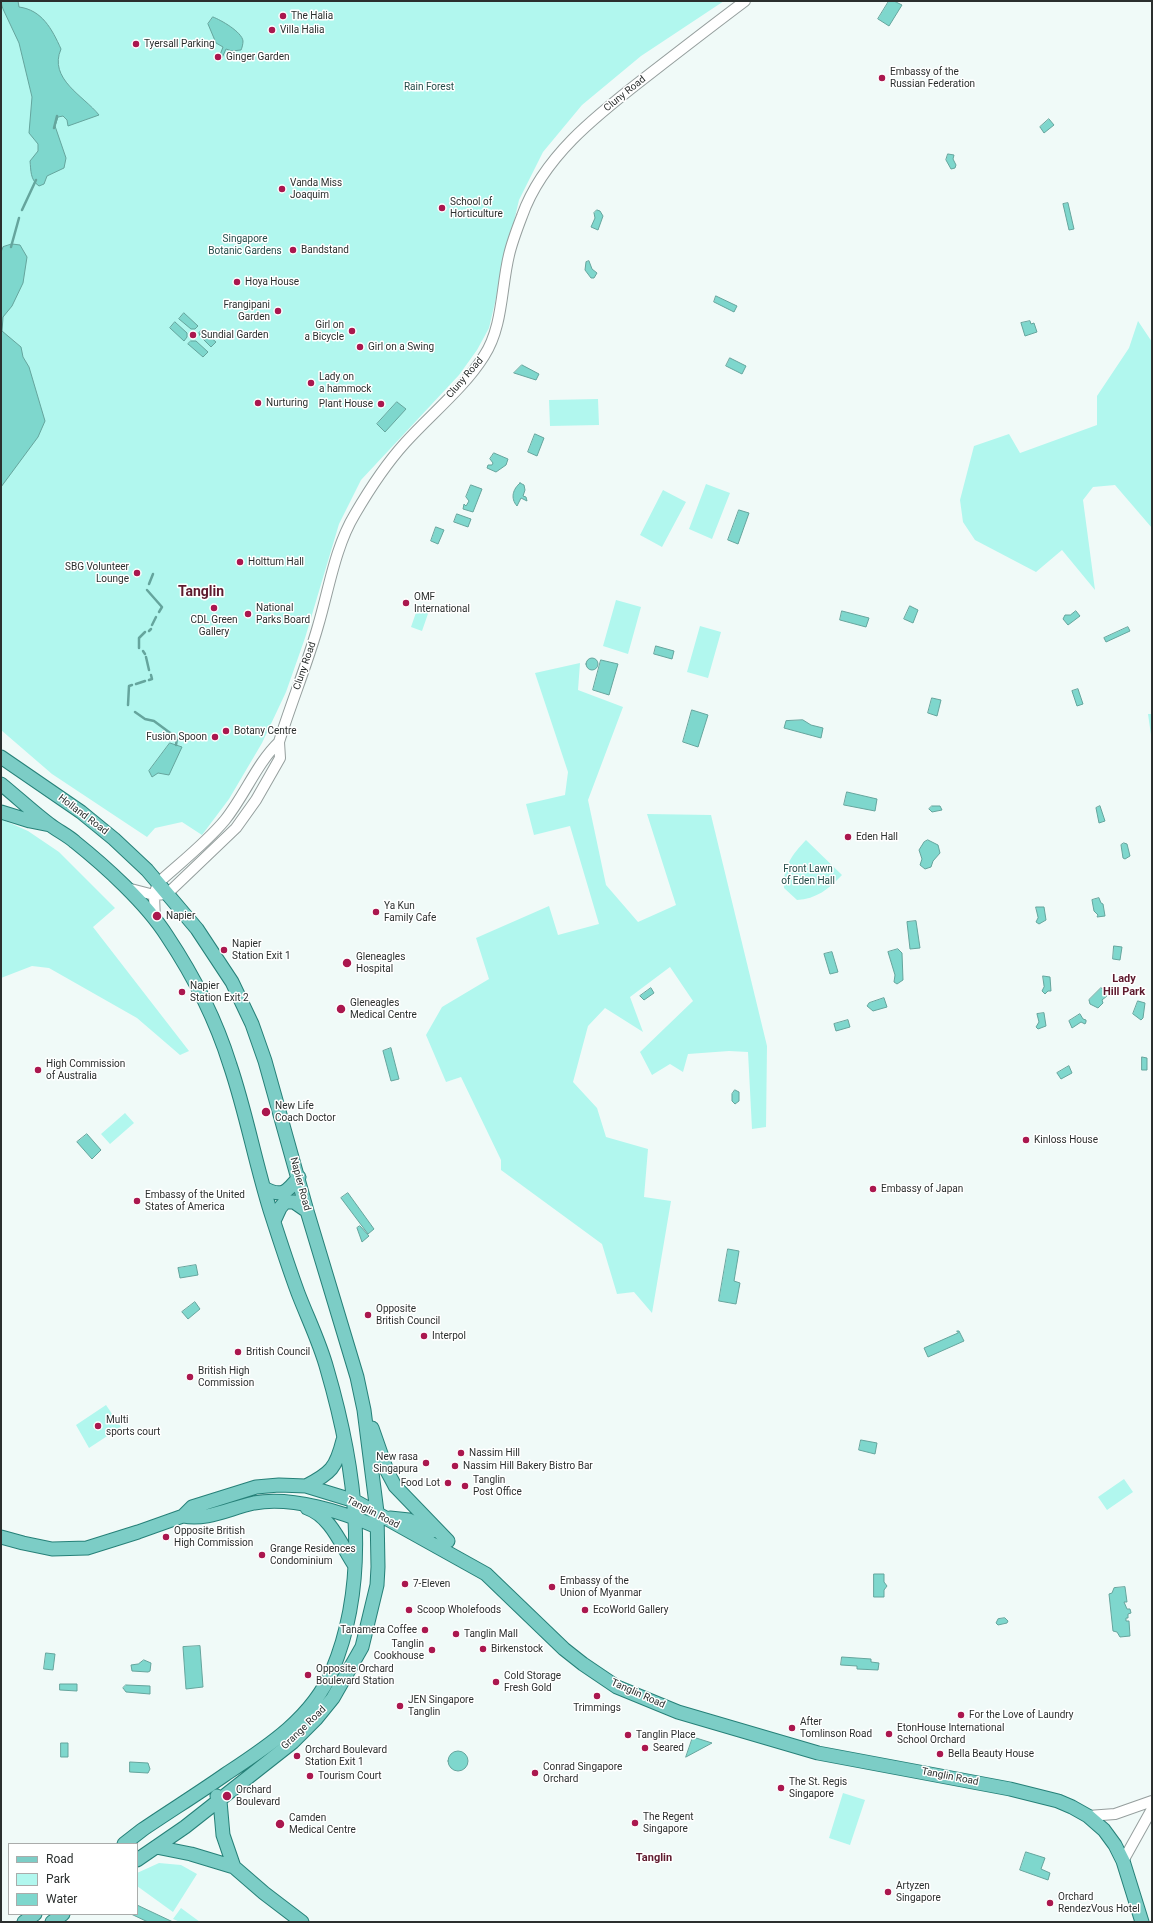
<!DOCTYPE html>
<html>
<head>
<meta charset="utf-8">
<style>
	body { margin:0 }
	#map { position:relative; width:1153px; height:1923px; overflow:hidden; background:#f0faf8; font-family:Roboto,sans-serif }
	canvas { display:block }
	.frame { position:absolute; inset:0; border:2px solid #2b2f2e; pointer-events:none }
	.legend { position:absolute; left:8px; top:1843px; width:130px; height:72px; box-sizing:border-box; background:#fff; border:1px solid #aaacab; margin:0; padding:5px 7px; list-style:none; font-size:12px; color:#2b2f2e }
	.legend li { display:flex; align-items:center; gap:8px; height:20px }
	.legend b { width:20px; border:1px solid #aaacab }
</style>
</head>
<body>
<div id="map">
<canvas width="1153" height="1923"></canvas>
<div class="frame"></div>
<ul class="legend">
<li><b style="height:5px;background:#7ccdc6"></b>Road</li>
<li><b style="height:11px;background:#b1f7ee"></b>Park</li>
<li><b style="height:11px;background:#7ed7cd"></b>Water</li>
</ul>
</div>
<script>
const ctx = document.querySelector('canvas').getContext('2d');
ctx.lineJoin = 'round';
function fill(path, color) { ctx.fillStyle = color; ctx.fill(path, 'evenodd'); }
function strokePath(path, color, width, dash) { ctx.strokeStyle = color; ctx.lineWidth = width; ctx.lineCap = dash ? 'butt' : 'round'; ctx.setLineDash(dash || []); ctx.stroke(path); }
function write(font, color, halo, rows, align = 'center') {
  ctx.font = font + ' Roboto,sans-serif'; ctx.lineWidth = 3; ctx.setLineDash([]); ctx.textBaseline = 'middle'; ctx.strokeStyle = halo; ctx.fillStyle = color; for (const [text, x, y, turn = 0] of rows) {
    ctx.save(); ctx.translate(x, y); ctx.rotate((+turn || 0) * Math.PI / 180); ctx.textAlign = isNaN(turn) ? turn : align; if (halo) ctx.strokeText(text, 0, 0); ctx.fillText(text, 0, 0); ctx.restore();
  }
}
const green = new Path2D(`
	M 1,1 L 724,1 L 641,56 L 582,105 L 543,152 L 519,200 L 489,328 L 477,350 L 459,375 L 361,480 L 339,524 L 305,638 L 286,692 L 262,743 L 229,799 L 202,835 L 182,822 L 155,828 L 147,837 L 52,774 L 1,730 Z
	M 1138,321 L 1152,342 L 1152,528 L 1115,485 L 1093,487 L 1083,500 L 1095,590 L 1062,550 L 1036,572 L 975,540 L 963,522 L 960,500 L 974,446 L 1009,434 L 1020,453 L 1097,425 L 1097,396 L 1129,348 Z
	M 598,399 L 599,425 L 550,426 L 549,400 Z
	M 706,484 L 730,493 L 712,539 L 689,529 Z
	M 663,490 L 686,502 L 662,547 L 640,535 Z
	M 616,600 L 641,607 L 628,654 L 603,646 Z
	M 419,604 L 430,608 L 422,631 L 411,627 Z
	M 700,626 L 721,632 L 708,678 L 687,672 Z
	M 580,663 L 578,690 L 623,707 L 588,800 L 606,885 L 638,922 L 676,905 L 647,814 L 711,815 L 767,1046 L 766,1127 L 752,1129 L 748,1052 L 729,1051 L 688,1054 L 683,1072 L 670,1064 L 652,1075 L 640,1052 L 693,1001 L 670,967 L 630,997 L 643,1032 L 605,1008 L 588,1026 L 573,1082 L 597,1108 L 606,1137 L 648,1149 L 644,1197 L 671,1201 L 652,1313 L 634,1292 L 617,1294 L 602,1244 L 501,1170 L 501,1160 L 461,1077 L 446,1082 L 426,1035 L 442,1007 L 489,979 L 476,938 L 549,906 L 558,935 L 599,924 L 570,826 L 534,835 L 526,804 L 565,795 L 568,772 L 535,673 Z
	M 1148,714 L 1152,714 L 1152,742 Z
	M 1,819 L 28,831 L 59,852 L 115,908 L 93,927 L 189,1051 L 180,1055 L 137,1018 L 49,968 L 32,966 L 1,978 Z
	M 806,840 L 842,875 C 829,889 816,899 797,900 L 784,888 C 783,866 792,855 806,840 Z
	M 125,1113 L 134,1123 L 110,1144 L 101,1134 Z
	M 106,1405 L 121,1427 L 89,1448 L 76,1425 Z
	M 1124,1479 L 1133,1492 L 1107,1510 L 1098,1497 Z
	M 843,1793 L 865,1800 L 850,1845 L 829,1838 Z
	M 159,1863 L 181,1865 L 197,1874 L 173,1912 L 137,1886 L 137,1873 Z
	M 181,1908 L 200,1922 L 180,1922 L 173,1919 Z`);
const water = new Path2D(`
	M 1,1 L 18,1 L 19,7 C 42,10 52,29 61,49 C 48,79 84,96 99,115 L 68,126 L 67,120 L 63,116 L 58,117 L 55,126 L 66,158 L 64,168 L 47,176 L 44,184 L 39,186 C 30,180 31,170 30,161 L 38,151 L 38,144 L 29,133 L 32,97 L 19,43 L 3,9 Z
	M 889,1 L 894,1 L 902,5 L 889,26 L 878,19 Z
	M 213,17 C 221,20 242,32 243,41 C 243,44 242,48 241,50 L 232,51 L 226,49 L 222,58 L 218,60 L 223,47 L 216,43 L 208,24 Z
	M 1049,119 L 1054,125 L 1044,133 L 1040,127 Z
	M 948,154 L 954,155 L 953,159 L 956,165 L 955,168 L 951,169 L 946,160 Z
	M 1068,203 L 1074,229 L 1069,230 L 1063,204 Z
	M 597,210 L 600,211 L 603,216 L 598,230 L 591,227 L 595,218 L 594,213 Z
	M 12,244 L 20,245 L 27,257 L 23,283 L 12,306 L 3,317 L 2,331 L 21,347 L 23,357 L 29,367 L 45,421 L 38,437 L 1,487 L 1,252 L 3,247 Z
	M 589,261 L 592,269 L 597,273 L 594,278 L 591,278 L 585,270 L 586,262 Z
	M 716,296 L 737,306 L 734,312 L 714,302 Z
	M 184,313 L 198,326 L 195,329 L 191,329 L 179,319 Z
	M 1030,321 L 1031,324 L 1034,323 L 1037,332 L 1025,336 L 1021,323 Z
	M 175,322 L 187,333 L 187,337 L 184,341 L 170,328 Z
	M 202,330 L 216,342 L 211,347 L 200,336 L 199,333 Z
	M 191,341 L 196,341 L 208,352 L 203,357 L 188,344 Z
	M 730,358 L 746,366 L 742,374 L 726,366 Z
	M 522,365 L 539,374 L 536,380 L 514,373 Z
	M 397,402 L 406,409 L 385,432 L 377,424 Z
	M 535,434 L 544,438 L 537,456 L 528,452 Z
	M 494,453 L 508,459 L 506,465 L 496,472 L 487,468 L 488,465 L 492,465 L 493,463 L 490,459 Z
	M 520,483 L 524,485 L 525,490 L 523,496 L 526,497 L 527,501 L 521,498 L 517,506 C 510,498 513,489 520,483 Z
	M 471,485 L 482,489 L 473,512 L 463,509 L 464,504 L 466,506 L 469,501 L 466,497 Z
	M 739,510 L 749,513 L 738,544 L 728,540 Z
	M 457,514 L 471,519 L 468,527 L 454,522 Z
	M 436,527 L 444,530 L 438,544 L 431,541 Z
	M 910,606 L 918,610 L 913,623 L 904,619 Z
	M 842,611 L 869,618 L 866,627 L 840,620 Z
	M 1076,611 L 1080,616 L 1068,625 L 1063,619 L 1065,615 L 1070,615 Z
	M 1128,627 L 1130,631 L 1106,642 L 1104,638 Z
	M 656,646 L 674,651 L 672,659 L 654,654 Z
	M586 664a6 6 0 1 1 12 0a6 6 0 1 1-12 0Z
	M 601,660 L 618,664 L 609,695 L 593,690 Z
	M 1078,689 L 1083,704 L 1077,706 L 1072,691 Z
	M 932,698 L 941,700 L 937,716 L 928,713 Z
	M 692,710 L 708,715 L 698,747 L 683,742 Z
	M 803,720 L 811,725 L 823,728 L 821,738 L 784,728 L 786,721 Z
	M 170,743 L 182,747 L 169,775 L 158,773 L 152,777 L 149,771 Z
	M 847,792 L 877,799 L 875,811 L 844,805 Z
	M 932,806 L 940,806 L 942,810 L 932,812 L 929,809 Z
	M 1100,806 L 1105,821 L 1099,823 L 1096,808 Z
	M 928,840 L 938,845 L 940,853 L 933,861 L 931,867 L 925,869 L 920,865 L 922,859 L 919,850 L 924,842 Z
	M 1124,843 L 1127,844 L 1130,856 L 1125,859 L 1123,858 L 1121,845 Z
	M 1099,898 L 1101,903 L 1103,904 L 1105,916 L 1097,917 L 1098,915 L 1094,911 L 1092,900 Z
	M 1036,907 L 1044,907 L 1046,920 L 1039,924 L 1036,922 L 1038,918 Z
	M 916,921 L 920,948 L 910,949 L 907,922 Z
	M 1114,946 L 1122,947 L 1120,960 L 1113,959 Z
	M 898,949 L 902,953 L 903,980 L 897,984 L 894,982 L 895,975 L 888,952 Z
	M 832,952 L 838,972 L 830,974 L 824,954 Z
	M 1043,976 L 1050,977 L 1051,991 L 1048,991 L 1045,994 L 1042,991 L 1044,987 Z
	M 651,988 L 654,993 L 644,1000 L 640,996 Z
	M 1101,988 L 1106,989 L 1107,996 L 1102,1000 L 1103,1003 L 1098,1008 L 1090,1004 L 1089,1000 Z
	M 884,998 L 887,1007 L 873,1011 L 867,1006 L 869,1003 Z
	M 1138,1001 L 1145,1003 L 1143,1018 L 1141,1020 L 1133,1014 Z
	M 1044,1013 L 1046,1026 L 1038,1029 L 1036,1027 L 1039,1022 L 1037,1014 Z
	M 1080,1014 L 1083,1019 L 1086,1020 L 1086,1022 L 1085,1024 L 1081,1022 L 1072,1028 L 1069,1021 Z
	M 848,1020 L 850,1027 L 836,1031 L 834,1024 Z
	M 391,1048 L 399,1079 L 391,1081 L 383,1051 Z
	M 1142,1057 L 1147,1058 L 1147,1070 L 1142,1070 Z
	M 1069,1066 L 1072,1073 L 1061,1079 L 1057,1073 Z
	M 735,1090 L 739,1092 L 739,1101 L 735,1104 L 732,1101 L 732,1094 Z
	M 87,1134 L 101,1150 L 92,1159 L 77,1142 Z
	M 348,1193 L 374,1229 L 368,1234 L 341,1198 Z
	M 360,1226 L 369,1236 L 362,1242 L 357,1228 Z
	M 728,1249 L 739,1251 L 734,1281 L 740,1283 L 736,1304 L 719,1301 Z
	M 196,1265 L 198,1275 L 180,1278 L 178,1268 Z
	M 195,1302 L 200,1309 L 188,1319 L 182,1312 Z
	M 957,1331 L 959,1331 L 964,1341 L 928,1357 L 924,1348 L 958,1333 Z
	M 861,1440 L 877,1443 L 875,1454 L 859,1450 Z
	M 874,1574 L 884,1574 L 884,1582 L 887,1586 L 884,1590 L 884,1597 L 874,1597 Z
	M 1125,1587 L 1127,1602 L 1124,1602 L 1127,1609 L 1130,1609 L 1131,1613 L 1128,1614 L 1128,1618 L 1126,1618 L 1126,1621 L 1129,1621 L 1130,1636 L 1120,1637 L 1117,1632 L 1113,1631 L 1109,1594 L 1112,1593 L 1114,1588 Z
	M 1005,1618 L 1008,1621 L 1007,1623 L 998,1625 L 996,1623 L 998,1619 Z
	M 200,1646 L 203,1687 L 186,1689 L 183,1647 Z
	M 46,1653 L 55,1654 L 53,1670 L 44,1669 Z
	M 842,1657 L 871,1659 L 871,1662 L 879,1663 L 878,1670 L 857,1669 L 857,1666 L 841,1665 Z
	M 144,1660 L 151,1663 L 150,1671 L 148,1672 L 132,1671 L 131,1665 L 138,1664 Z
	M 60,1684 L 77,1684 L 77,1691 L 60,1690 Z
	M 126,1685 L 150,1686 L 150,1694 L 126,1692 L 123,1688 Z
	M 693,1737 L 712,1743 L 686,1757 Z
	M 61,1743 L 68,1743 L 68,1757 L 61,1757 Z
	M448 1761a10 10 0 1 1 20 0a10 10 0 1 1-20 0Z
	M 130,1762 L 148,1763 L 150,1769 L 148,1773 L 130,1772 Z
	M 1026,1852 L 1045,1858 L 1041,1869 L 1050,1873 L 1048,1880 L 1020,1870 Z
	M 137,1905 L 173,1922 L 148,1922 L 131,1914 L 137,1914 Z`);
const stream = new Path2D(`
	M 54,128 L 57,116
	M 22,210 L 36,180
	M 11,247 L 19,218
	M 149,584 L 153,574
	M 147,590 L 162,607 L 159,612
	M 152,625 L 156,617
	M 149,631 L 151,629
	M 139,648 L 139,638 L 145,632
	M 143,651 L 145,654
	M 146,657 L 149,670
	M 149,680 L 152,679 L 151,675
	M 136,684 L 145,681
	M 128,705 L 129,686 L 132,685
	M 135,712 L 145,719 L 154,721 L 177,738 L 176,745`);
const tertiary = new Path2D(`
	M 127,888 L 154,895 L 167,894 L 236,828 L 256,800 L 280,758 L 279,742 C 291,703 307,665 318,626 C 329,589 335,547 355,514 C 369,490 386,464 405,443 C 430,415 464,388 484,356 C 503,327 501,288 509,255 C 512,242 517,229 522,216 C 544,154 601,112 651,73 C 682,49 713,25 745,1
	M 155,920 L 154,895 L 158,883 C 180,863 206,843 225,820 C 245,795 257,763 279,742
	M 1088,1816 L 1115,1814 L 1152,1801
	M 1123,1861 L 1152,1809`);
const primary = new Path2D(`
	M 1,757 L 81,812 L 114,839 L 147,870 L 197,929 L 232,982 L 252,1024 L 265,1061 L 307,1211 L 357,1377 L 364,1410 L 377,1512 L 378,1567 L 377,1585 L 362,1647 L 333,1698 L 316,1719 L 293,1742 L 185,1827 L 137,1860
	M 1,784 C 17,797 33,812 49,824 C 58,831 67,835 75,842 C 105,866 146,903 167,936 C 193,975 216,1020 230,1065 C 246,1112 255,1162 270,1210 C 279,1238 288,1266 298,1293 C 308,1319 320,1343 327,1369 C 355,1465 372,1576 332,1671 C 312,1718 267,1747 226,1774 C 199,1793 170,1811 142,1830 L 124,1844
	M 1,812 L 30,821 L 50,825
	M 264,1188 C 282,1198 287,1192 299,1177
	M 274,1221 L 280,1208 L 285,1202 L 294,1202 L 307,1211
	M 372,1428 L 387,1471 L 395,1486 L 448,1541
	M 306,1486 C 331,1473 336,1468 343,1440
	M 307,1508 C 331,1516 342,1547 355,1566
	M 183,1516 C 207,1521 230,1508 254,1503 C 292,1496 343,1512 377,1527
	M 390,1518 L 409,1520 L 432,1531
	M 1,1537 L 23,1543 L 52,1549 L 87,1548 L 138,1532 L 183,1516 L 192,1507 L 256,1487 L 279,1485 L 306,1486 L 355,1501 L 486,1574 L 564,1649 L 583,1664 L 617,1687 L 678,1712 L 818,1753 L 1010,1789 L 1058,1801 L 1072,1807 L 1088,1816 L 1104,1830 L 1115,1845 L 1123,1861 L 1142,1922
	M 217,1796 L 220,1801 L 223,1835 L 234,1867
	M 156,1847 L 191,1854 L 234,1867 L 264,1893 L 302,1922
	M 24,1922 L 35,1914
	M 52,1922 L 63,1914`);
const markers = [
	[283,16,4,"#aa174e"],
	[272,30,4,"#aa174e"],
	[136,44,4,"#aa174e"],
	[218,57,4,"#aa174e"],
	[882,78,4,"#aa174e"],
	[282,189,4,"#aa174e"],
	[442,208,4,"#aa174e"],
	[293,250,4,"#aa174e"],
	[237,282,4,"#aa174e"],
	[278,311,4,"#aa174e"],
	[352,331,4,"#aa174e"],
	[193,335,4,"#aa174e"],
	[360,347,4,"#aa174e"],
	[311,383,4,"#aa174e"],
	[258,403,4,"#aa174e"],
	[381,404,4,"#aa174e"],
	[240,562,4,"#aa174e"],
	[137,573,4,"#aa174e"],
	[406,603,4,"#aa174e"],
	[214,608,4,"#aa174e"],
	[248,614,4,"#aa174e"],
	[226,731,4,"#aa174e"],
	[215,737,4,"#aa174e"],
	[848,837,4,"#aa174e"],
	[376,912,4,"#aa174e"],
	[157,916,5,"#aa174e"],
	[224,950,4,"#aa174e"],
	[347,963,5,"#aa174e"],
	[182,992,4,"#aa174e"],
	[341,1009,5,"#aa174e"],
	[38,1070,4,"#aa174e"],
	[266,1112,5,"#aa174e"],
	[1026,1140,4,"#aa174e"],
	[873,1189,4,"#aa174e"],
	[137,1201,4,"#aa174e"],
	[368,1315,4,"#aa174e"],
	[424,1336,4,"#aa174e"],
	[238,1352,4,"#aa174e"],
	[190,1377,4,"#aa174e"],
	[98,1426,4,"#aa174e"],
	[461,1453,4,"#aa174e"],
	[426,1463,4,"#aa174e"],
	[455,1466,4,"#aa174e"],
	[448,1483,4,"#aa174e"],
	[465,1486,4,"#aa174e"],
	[166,1537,4,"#aa174e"],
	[262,1555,4,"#aa174e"],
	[405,1584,4,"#aa174e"],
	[552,1587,4,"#aa174e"],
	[409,1610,4,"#aa174e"],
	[585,1610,4,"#aa174e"],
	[425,1630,4,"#aa174e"],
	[456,1634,4,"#aa174e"],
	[483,1649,4,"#aa174e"],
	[432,1650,4,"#aa174e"],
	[308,1675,4,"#aa174e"],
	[496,1682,4,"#aa174e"],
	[597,1696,4,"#aa174e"],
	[400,1706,4,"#aa174e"],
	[961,1715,4,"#aa174e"],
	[792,1728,4,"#aa174e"],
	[889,1734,4,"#aa174e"],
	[628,1735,4,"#aa174e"],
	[645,1748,4,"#aa174e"],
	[940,1754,4,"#aa174e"],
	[297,1756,4,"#aa174e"],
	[535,1773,4,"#aa174e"],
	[310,1776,4,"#aa174e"],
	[781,1788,4,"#aa174e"],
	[227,1796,5,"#aa174e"],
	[635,1823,4,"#aa174e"],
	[280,1824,5,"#aa174e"],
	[888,1892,4,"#aa174e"],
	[1050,1903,4,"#aa174e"]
];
const poiNames = [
	["The Halia",291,16],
	["Villa Halia",280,30],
	["Tyersall Parking",144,44],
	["Ginger Garden",226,57],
	["Embassy of the",890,72],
	["Russian Federation",890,84],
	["Vanda Miss",290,183],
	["Joaquim",290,195],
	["School of",450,202],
	["Horticulture",450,214],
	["Bandstand",301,250],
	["Hoya House",245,282],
	["Frangipani",270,305,"right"],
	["Garden",270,317,"right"],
	["Girl on",344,325,"right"],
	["a Bicycle",344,337,"right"],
	["Sundial Garden",201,335],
	["Girl on a Swing",368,347],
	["Lady on",319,377],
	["a hammock",319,389],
	["Nurturing",266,403],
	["Plant House",373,404,"right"],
	["Holttum Hall",248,562],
	["SBG Volunteer",129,567,"right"],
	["Lounge",129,579,"right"],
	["OMF",414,597],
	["International",414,609],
	["National",256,608],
	["Parks Board",256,620],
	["CDL Green",214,620,"center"],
	["Gallery",214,632,"center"],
	["Botany Centre",234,731],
	["Fusion Spoon",207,737,"right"],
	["Eden Hall",856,837],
	["Ya Kun",384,906],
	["Family Cafe",384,918],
	["Napier",166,916],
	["Napier",232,944],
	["Station Exit 1",232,956],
	["Gleneagles",356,957],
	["Hospital",356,969],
	["Napier",190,986],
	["Station Exit 2",190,998],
	["Gleneagles",350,1003],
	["Medical Centre",350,1015],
	["High Commission",46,1064],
	["of Australia",46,1076],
	["New Life",275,1106],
	["Coach Doctor",275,1118],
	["Kinloss House",1034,1140],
	["Embassy of Japan",881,1189],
	["Embassy of the United",145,1195],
	["States of America",145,1207],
	["Opposite",376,1309],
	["British Council",376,1321],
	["Interpol",432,1336],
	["British Council",246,1352],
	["British High",198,1371],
	["Commission",198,1383],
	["Multi",106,1420],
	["sports court",106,1432],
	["Nassim Hill",469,1453],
	["New rasa",418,1457,"right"],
	["Singapura",418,1469,"right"],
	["Nassim Hill Bakery Bistro Bar",463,1466],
	["Tanglin",473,1480],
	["Post Office",473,1492],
	["Food Lot",440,1483,"right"],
	["Opposite British",174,1531],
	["High Commission",174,1543],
	["Grange Residences",270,1549],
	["Condominium",270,1561],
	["Embassy of the",560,1581],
	["Union of Myanmar",560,1593],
	["7-Eleven",413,1584],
	["Scoop Wholefoods",417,1610],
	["EcoWorld Gallery",593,1610],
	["Tanamera Coffee",417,1630,"right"],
	["Tanglin Mall",464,1634],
	["Tanglin",424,1644,"right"],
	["Cookhouse",424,1656,"right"],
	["Birkenstock",491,1649],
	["Opposite Orchard",316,1669],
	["Boulevard Station",316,1681],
	["Cold Storage",504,1676],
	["Fresh Gold",504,1688],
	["JEN Singapore",408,1700],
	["Tanglin",408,1712],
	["Trimmings",597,1708,"center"],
	["For the Love of Laundry",969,1715],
	["After",800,1722],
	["Tomlinson Road",800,1734],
	["EtonHouse International",897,1728],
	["School Orchard",897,1740],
	["Tanglin Place",636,1735],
	["Seared",653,1748],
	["Orchard Boulevard",305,1750],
	["Station Exit 1",305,1762],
	["Bella Beauty House",948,1754],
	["Conrad Singapore",543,1767],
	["Orchard",543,1779],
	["Tourism Court",318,1776],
	["The St. Regis",789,1782],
	["Singapore",789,1794],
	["Orchard",236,1790],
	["Boulevard",236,1802],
	["The Regent",643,1817],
	["Singapore",643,1829],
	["Camden",289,1818],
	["Medical Centre",289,1830],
	["Artyzen",896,1886],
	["Singapore",896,1898],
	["Orchard",1058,1897],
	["RendezVous Hotel",1058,1909]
];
const parkNames = [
	["Rain Forest",429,87],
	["Singapore",245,239],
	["Botanic Gardens",245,251],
	["Front Lawn",808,869],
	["of Eden Hall",808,881]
];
const streetNames = [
	["Cluny Road",625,94,-39],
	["Cluny Road",465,378,-49],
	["Cluny Road",305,666,-71],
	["Holland Road",83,815,37],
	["Napier Road",300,1184,75],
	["Tanglin Road",373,1513,27],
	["Tanglin Road",638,1694,24],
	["Grange Road",304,1728,-44],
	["Tanglin Road",950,1777,11]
];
const neighbourhoodNames = [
	["Lady",1124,979],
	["Hill Park",1124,992],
	["Tanglin",654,1858]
];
const districtNames = [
	["Tanglin",201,592]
];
fill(green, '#b1f7ee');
fill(water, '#7ed7cd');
strokePath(water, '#65a59d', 1);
strokePath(stream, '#65a59d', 2.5);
strokePath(tertiary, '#959e9d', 12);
strokePath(primary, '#268078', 15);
strokePath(tertiary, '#fff', 10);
strokePath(primary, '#7ccdc6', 13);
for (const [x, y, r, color] of markers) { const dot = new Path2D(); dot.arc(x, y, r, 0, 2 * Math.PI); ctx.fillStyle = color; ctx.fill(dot); strokePath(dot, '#fff', 1.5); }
write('10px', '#2b2f2e', '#fff', poiNames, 'left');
write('10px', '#234c48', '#fff', parkNames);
write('10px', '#2b2f2e', '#fff', streetNames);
write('bold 11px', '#5e1a2e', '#fff', neighbourhoodNames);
write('bold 14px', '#5e1a2e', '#fff', districtNames);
</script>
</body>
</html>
